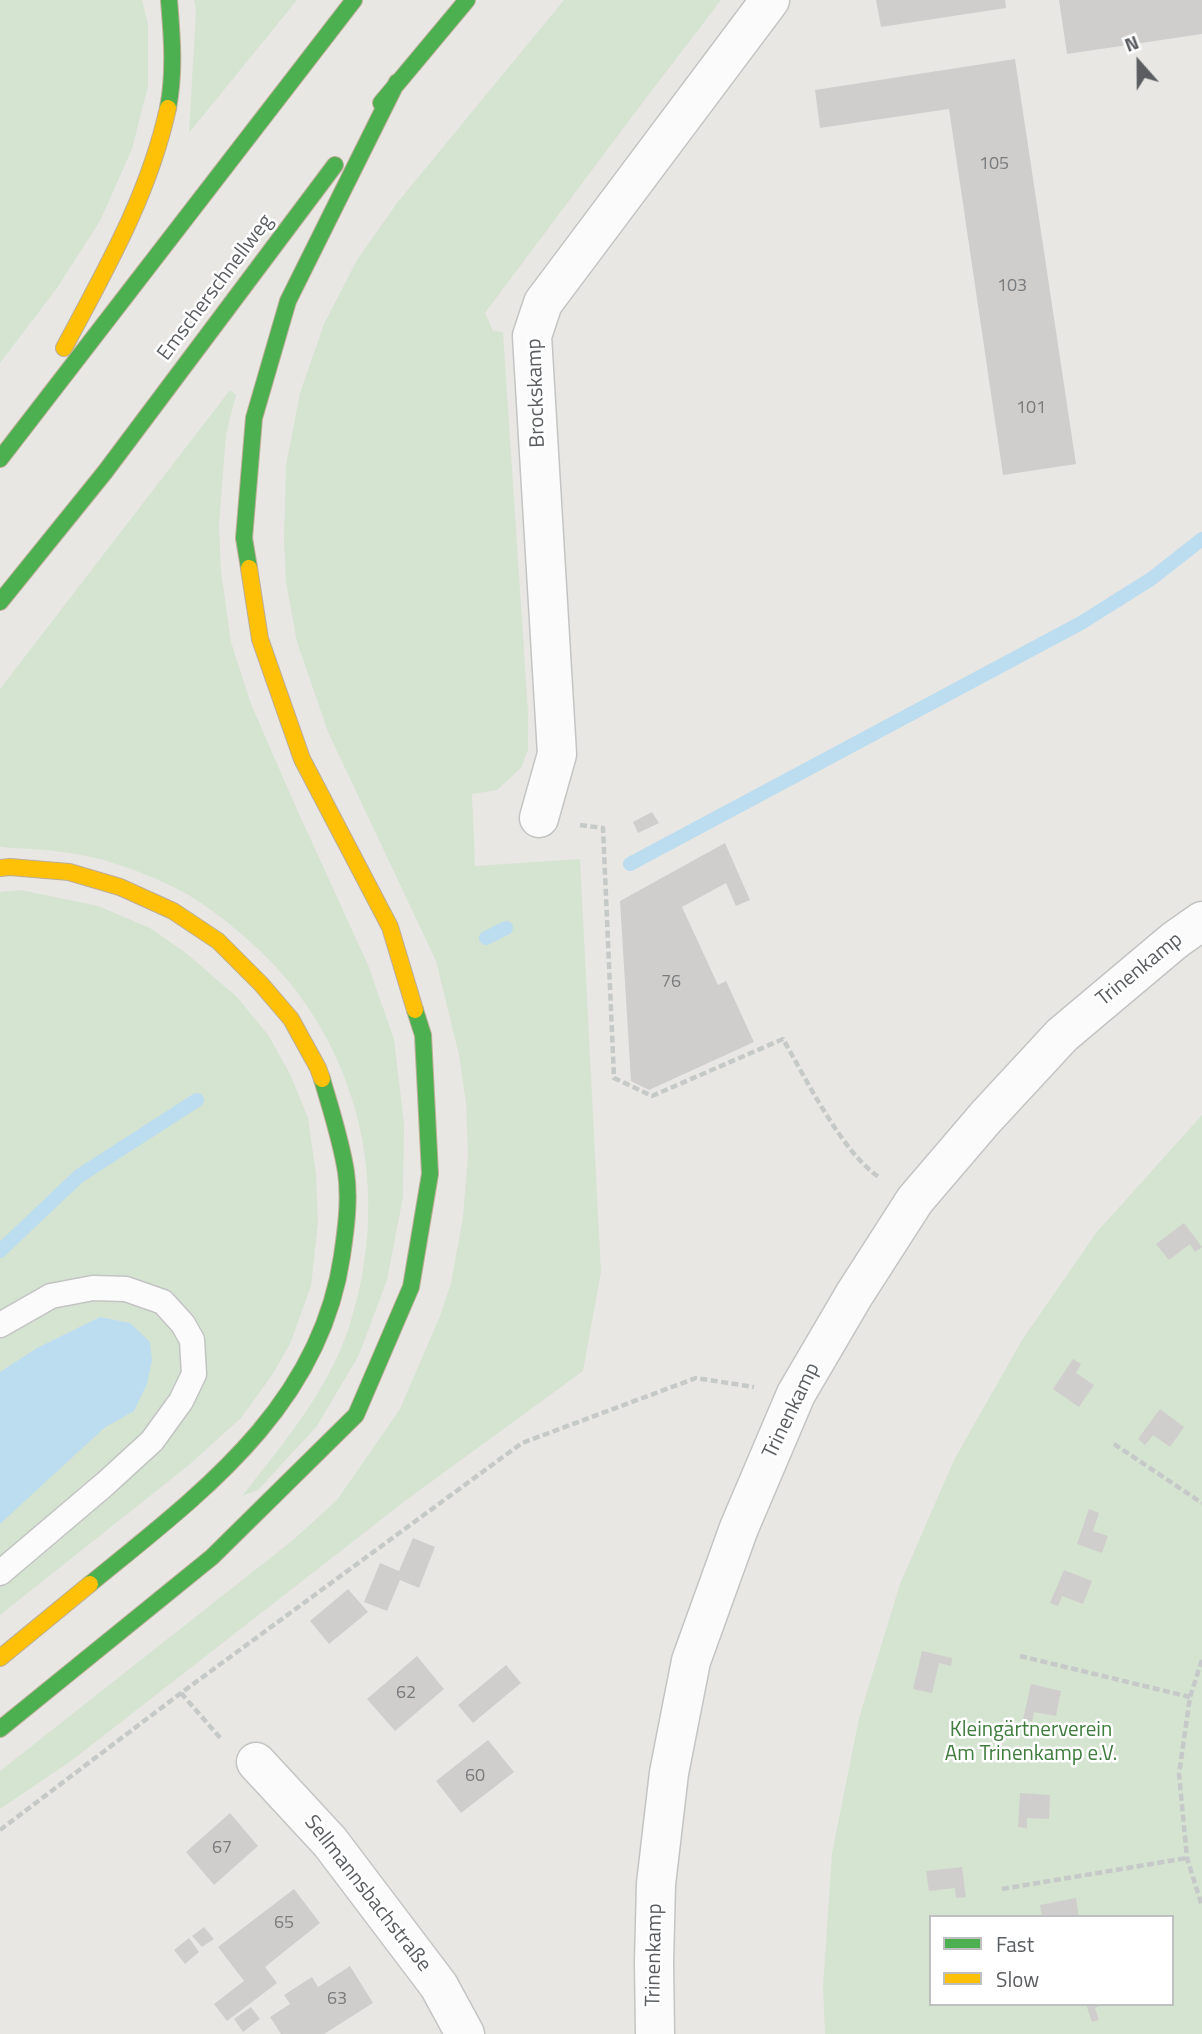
<!DOCTYPE html>
<html>
<head>
<meta charset="utf-8">
<style>
	body { margin:0 }
	#map { position:relative; width:1202px; height:2034px; overflow:hidden; background:#e9e7e4; font-family:"Titillium Web",sans-serif }
	canvas { display:block }
	.legend { position:absolute; left:929px; top:1915px; width:245px; height:91px; box-sizing:border-box; background:#fff; border:2px solid #bdbfc0; margin:0; padding:9px 12px; list-style:none; font-size:21px; color:#5a5e61 }
	.legend li { display:flex; align-items:center; gap:14px; height:35px }
	.legend b { width:35px; border:2px solid #bdbfc0 }
	.north { position:absolute; left:1104px; top:28px; width:70px; height:70px; -webkit-text-stroke:5px #fff; paint-order:stroke; rotate:339deg; font-size:19px; font-weight:700; line-height:28px; text-align:center; color:#5a5e61 }
	.north::after { content:''; display:block; margin:auto; width:24px; height:32px; background:#5a5e61; clip-path:polygon(50% 0,100% 100%,50% 72%,0 100%) }
</style>
</head>
<body>
<div id="map">
<canvas width="1202" height="2034"></canvas>
<ul class="legend">
<li><b style="height:9px;background:#4caf50"></b>Fast</li>
<li><b style="height:9px;background:#ffc107"></b>Slow</li>
</ul>
<div class="north">N</div>
</div>
<script>
const ctx = document.querySelector('canvas').getContext('2d');
ctx.lineJoin = 'round';
function fill(path, color) { ctx.fillStyle = color; ctx.fill(path, 'evenodd'); }
function strokePath(path, color, width, dash) { ctx.strokeStyle = color; ctx.lineWidth = width; ctx.lineCap = dash ? 'butt' : 'round'; ctx.setLineDash(dash || []); ctx.stroke(path); }
function write(font, color, halo, rows, align = 'center') {
  ctx.font = font + ' "Titillium Web",sans-serif'; ctx.lineWidth = 5; ctx.setLineDash([]); ctx.textBaseline = 'middle'; ctx.strokeStyle = halo; ctx.fillStyle = color; for (const [text, x, y, turn = 0] of rows) {
    ctx.save(); ctx.translate(x, y); ctx.rotate((+turn || 0) * Math.PI / 180); ctx.textAlign = isNaN(turn) ? turn : align; if (halo) ctx.strokeText(text, 0, 0); ctx.fillText(text, 0, 0); ctx.restore();
  }
}
const green = new Path2D(`
	M 0,0 L 142,0 L 148,24 L 148,86 L 132,149 L 100,221 L 57,288 L 0,363 Z
	M 194,0 L 297,0 L 189,133 L 196,10 Z
	M 564,0 L 721,0 L 640,106 L 485,313 L 493,331 L 503,332 L 528,712 L 528,750 L 521,768 L 497,790 L 472,794 L 475,866 L 580,859 L 601,1272 L 583,1371 L 405,1501 L 71,1761 L 0,1809 L 0,1771 L 293,1540 L 337,1500 L 400,1409 L 440,1316 L 451,1283 L 463,1217 L 468,1155 L 466,1103 L 459,1055 L 436,961 L 328,732 L 297,642 L 286,582 L 284,538 L 286,465 L 300,393 L 324,324 L 357,260 L 397,203 Z
	M 230,390 L 236,395 L 226,434 L 219,526 L 221,571 L 231,642 L 251,704 L 295,805 L 368,965 L 394,1039 L 404,1124 L 403,1197 L 387,1280 L 359,1355 L 317,1426 L 258,1490 L 242,1496 C 283,1444 328,1391 349,1327 C 396,1184 357,1029 240,933 C 221,917 201,901 179,890 C 147,873 105,858 69,853 C 46,849 23,849 0,847 L 0,689 Z
	M 21,890 L 98,906 L 150,928 L 186,953 L 237,997 L 269,1036 L 291,1076 L 308,1118 L 316,1174 L 318,1223 L 311,1286 L 290,1344 L 272,1375 L 241,1418 L 189,1465 L 0,1615 L 0,892 Z
	M 1202,1115 L 1202,2034 L 825,2034 L 823,1986 L 832,1853 L 859,1718 L 900,1584 L 954,1460 L 1022,1340 L 1096,1233 ZM 931,1917 L 1172,1917 L 1172,2004 L 931,2004 Z`);
const water = new Path2D(`
	M 100,1317 L 130,1323 L 150,1342 L 152,1360 L 147,1384 L 134,1411 L 104,1428 L 0,1524 L 0,1372 L 37,1348 Z`);
const stream = new Path2D(`
	M 630,864 L 1081,623 L 1151,579 L 1202,539
	M 486,938 L 506,928
	M 0,1251 L 79,1176 L 197,1100`);
const building = new Path2D(`
	M 876,0 L 1005,0 L 1006,8 L 881,27 Z
	M 1059,0 L 1202,0 L 1202,34 L 1067,54 Z
	M 1015,59 L 1076,464 L 1003,475 L 949,109 L 820,128 L 815,90 Z
	M 652,812 L 659,823 L 638,833 L 633,822 Z
	M 725,843 L 750,900 L 736,906 L 726,883 L 682,907 L 718,985 L 726,981 L 754,1042 L 649,1090 L 631,1081 L 620,901 Z
	M 1184,1223 L 1202,1247 L 1195,1252 L 1190,1244 L 1169,1260 L 1156,1244 Z
	M 1073,1359 L 1081,1364 L 1076,1373 L 1094,1385 L 1079,1407 L 1053,1389 Z
	M 1160,1409 L 1184,1427 L 1170,1447 L 1153,1435 L 1145,1445 L 1138,1439 Z
	M 1089,1509 L 1099,1513 L 1093,1531 L 1108,1536 L 1102,1553 L 1077,1544 Z
	M 413,1538 L 435,1547 L 419,1588 L 400,1580 L 387,1611 L 364,1602 L 380,1563 L 399,1571 Z
	M 1064,1570 L 1092,1581 L 1083,1604 L 1062,1596 L 1058,1606 L 1050,1603 Z
	M 348,1589 L 368,1612 L 329,1644 L 310,1621 Z
	M 922,1651 L 952,1658 L 951,1666 L 939,1663 L 932,1693 L 913,1689 Z
	M 417,1656 L 444,1689 L 395,1731 L 367,1699 Z
	M 506,1665 L 521,1683 L 473,1723 L 458,1705 Z
	M 1031,1684 L 1061,1691 L 1056,1716 L 1034,1712 L 1032,1722 L 1023,1720 Z
	M 488,1740 L 514,1772 L 461,1813 L 436,1781 Z
	M 1020,1793 L 1050,1795 L 1049,1819 L 1027,1818 L 1027,1828 L 1018,1827 Z
	M 230,1813 L 258,1846 L 214,1885 L 186,1852 Z
	M 962,1867 L 966,1897 L 956,1898 L 955,1888 L 929,1891 L 926,1871 Z
	M 294,1889 L 320,1923 L 265,1967 L 277,1983 L 227,2021 L 214,2004 L 244,1981 L 218,1947 Z
	M 1076,1898 L 1079,1917 L 1042,1917 L 1040,1905 Z
	M 204,1927 L 214,1939 L 202,1947 L 192,1936 Z
	M 189,1938 L 199,1952 L 185,1964 L 174,1950 Z
	M 350,1966 L 373,2003 L 324,2034 L 281,2034 L 270,2017 L 290,2004 L 284,1995 L 312,1977 L 318,1987 Z
	M 1086,2004 L 1104,2004 L 1095,2008 L 1099,2020 L 1092,2022 Z
	M 251,2007 L 260,2019 L 243,2032 L 234,2019 Z`);
const path = new Path2D(`
	M 580,825 L 603,828 L 614,1078 L 652,1096 L 783,1039 C 805,1077 843,1154 879,1177
	M 1114,1444 L 1202,1503
	M 1020,1656 L 1190,1697
	M 1202,1660 L 1190,1697 L 1179,1774 L 1187,1858 L 1202,1906
	M 181,1693 L 222,1740
	M 0,1830 L 181,1693 L 522,1443 L 696,1378 L 754,1387
	M 1002,1889 L 1187,1858`);
const lane = new Path2D(`
	M 0,1325 L 51,1296 L 93,1288 L 126,1289 L 163,1302 L 183,1324 L 192,1340 L 194,1374 L 181,1401 L 152,1441 L 105,1484 L 0,1573`);
const street = new Path2D(`
	M 539,818 L 557,754 L 532,336 L 543,303 L 770,0
	M 256,1762 L 330,1842 L 439,1986 L 465,2034
	M 655,2034 L 654,1962 L 656,1884 L 669,1773 L 691,1661 L 739,1528 L 796,1394 L 854,1295 L 915,1200 L 986,1117 L 1062,1035 L 1175,940 L 1202,921`);
const fast = new Path2D(`
	M 381,103 L 467,0
	M 168,108 C 175,72 172,36 169,0
	M 0,459 L 354,0
	M 249,568 L 244,538 L 254,418 L 288,301 L 397,82
	M 0,602 L 105,472 L 335,165
	M 90,1584 C 200,1494 320,1407 342,1256 C 346,1229 350,1199 346,1172 C 341,1140 331,1110 322,1079
	M 0,1729 L 212,1557 L 356,1415 L 411,1287 L 430,1174 L 423,1035 L 415,1010`);
const slow = new Path2D(`
	M 64,348 C 105,271 149,195 168,108
	M 249,568 L 260,639 L 302,759 L 390,927 L 415,1010
	M 0,868 L 10,867 L 69,872 L 120,887 L 173,911 L 218,941 L 261,984 L 291,1019 L 318,1068 L 322,1079
	M 0,1658 L 90,1584`);
const numberNames = [
	["105",994,165],
	["103",1012,287],
	["101",1031,409],
	["76",671,983],
	["62",406,1694],
	["60",475,1777],
	["67",222,1849],
	["65",284,1924],
	["63",337,2000]
];
const streetNames = [
	["Emscherschnellweg",216,288,-53],
	["Brockskamp",537,393,-92],
	["Trinenkamp",1140,970,-39],
	["Trinenkamp",792,1411,-64],
	["Sellmannsbachstraße",367,1894,52],
	["Trinenkamp",655,1955,-89]
];
const parkNames = [
	["Kleingärtnerverein",1031,1731],
	["Am Trinenkamp e.V.",1031,1755]
];
fill(green, '#d5e3d1');
fill(water, '#bcddef');
strokePath(stream, '#bcddef', 14);
fill(building, '#d0cecd');
strokePath(lane, '#c3c4c4', 27);
strokePath(street, '#c3c4c4', 41);
strokePath(fast, '#bcad96', 18);
strokePath(slow, '#bcad96', 18);
strokePath(path, '#c5c9c7', 4.5, [7, 3.5]);
strokePath(lane, '#fcfbfb', 24);
strokePath(street, '#fcfbfb', 38);
strokePath(fast, '#4caf50', 16);
strokePath(slow, '#ffc107', 16);
write('18px', '#797b7d', null, numberNames);
write('21px', '#5a5e61', '#fff', streetNames);
write('21px', '#407c3e', '#fff', parkNames);
</script>
</body>
</html>
